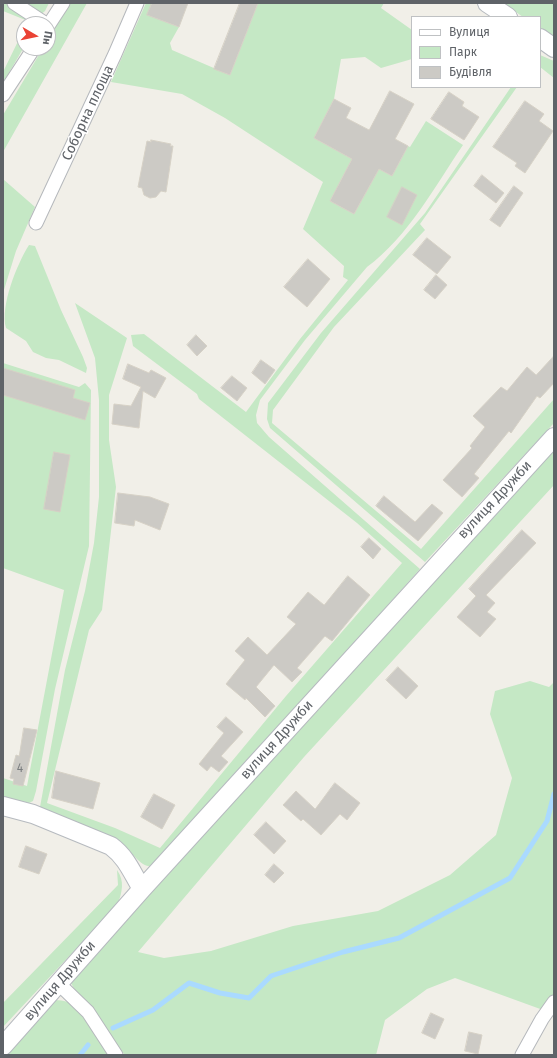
<!DOCTYPE html>
<html>
<head>
<meta charset="utf-8">
<style>
	body { margin:0 }
	#map { position:relative; width:557px; height:1058px; overflow:hidden; background:#f1efe8; font-family:"Fira Sans",sans-serif }
	canvas { display:block }
	.frame { position:absolute; inset:0; border:4px solid #5f6368; pointer-events:none }
	.legend { position:absolute; left:411px; top:16px; width:130px; height:72px; box-sizing:border-box; background:#fff; border:1px solid #bfc1c3; margin:0; padding:5px 7px; list-style:none; font-size:12px; color:#5f6368 }
	.legend li { display:flex; align-items:center; gap:8px; height:20px }
	.legend b { width:20px; border:1px solid #bfc1c3 }
	.north { position:absolute; left:16px; top:16px; width:40px; height:40px; box-sizing:border-box; background:#fff; border:1px solid #bfc1c3; border-radius:50%; rotate:99deg; font-size:11px; font-weight:700; line-height:16px; text-align:center; color:#5f6368 }
	.north::after { content:''; display:block; margin:auto; width:14px; height:18px; background:#ea4335; clip-path:polygon(50% 0,100% 100%,50% 72%,0 100%) }
</style>
</head>
<body>
<div id="map">
<canvas width="557" height="1058"></canvas>
<div class="frame"></div>
<ul class="legend">
<li><b style="height:5px;background:#fff"></b>Вулиця</li>
<li><b style="height:11px;background:#c5e8c5"></b>Парк</li>
<li><b style="height:11px;background:#cccac5"></b>Будівля</li>
</ul>
<div class="north">Пн</div>
</div>
<script>
const ctx = document.querySelector('canvas').getContext('2d');
ctx.lineJoin = 'round';
function fill(path, color) { ctx.fillStyle = color; ctx.fill(path, 'evenodd'); }
function strokePath(path, color, width, dash) { ctx.strokeStyle = color; ctx.lineWidth = width; ctx.lineCap = dash ? 'butt' : 'round'; ctx.setLineDash(dash || []); ctx.stroke(path); }
function write(font, color, halo, rows, align = 'center') {
  ctx.font = font + ' "Fira Sans",sans-serif'; ctx.lineWidth = 3; ctx.setLineDash([]); ctx.textBaseline = 'middle'; ctx.strokeStyle = halo; ctx.fillStyle = color; for (const [text, x, y, turn = 0] of rows) {
    ctx.save(); ctx.translate(x, y); ctx.rotate((+turn || 0) * Math.PI / 180); ctx.textAlign = isNaN(turn) ? turn : align; if (halo) ctx.strokeText(text, 0, 0); ctx.fillText(text, 0, 0); ctx.restore();
  }
}
const green = new Path2D(`
	M 3,3 L 11,5 L 30,19 L 32,24 L 27,24 L 28,21 L 3,11 Z
	M 21,3 L 49,3 L 45,11 L 40,15 Z
	M 69,3 L 87,3 L 3,152 L 3,115 L 43,48 L 48,48 L 48,39 Z
	M 146,3 L 152,3 L 148,15 L 179,27 L 170,43 L 172,50 L 230,75 L 258,3 L 384,3 L 381,8 L 412,30 L 412,59 L 381,68 L 365,57 L 341,59 L 334,99 L 314,138 L 352,159 L 330,201 L 354,214 L 379,169 L 392,176 L 408,146 L 410,147 L 426,121 L 463,145 C 435,186 408,237 367,267 L 305,340 L 260,400 L 256,415 L 257,423 L 269,437 L 420,569 L 158,862 C 145,876 134,852 122,845 C 97,829 67,821 40,807 L 65,670 L 85,591 L 94,543 L 99,497 L 99,400 L 95,358 L 75,303 L 127,338 L 109,395 L 109,440 L 116,487 L 102,610 L 89,630 L 47,803 L 115,828 L 160,848 L 286,696 L 402,563 L 357,523 L 199,399 L 197,394 L 133,346 L 131,335 L 144,334 L 246,412 L 300,339 L 348,280 L 343,277 L 344,266 L 303,229 L 323,182 L 225,118 L 182,94 L 111,82 Z
	M 503,3 L 554,3 L 554,38 L 540,28 L 540,17 L 523,17 Z
	M 24,29 L 24,47 L 3,83 L 3,72 Z
	M 540,55 L 554,61 L 554,78 L 540,67 Z
	M 511,87 L 517,87 L 420,224 L 425,230 L 334,327 L 273,410 L 272,423 L 421,549 L 554,399 L 554,423 L 425,562 L 270,428 L 267,419 L 268,403 L 321,333 L 425,213 Z
	M 3,179 L 35,207 L 16,251 L 3,293 Z
	M 29,245 L 35,246 L 61,310 L 83,357 L 87,368 L 86,373 L 59,360 L 46,358 L 33,352 L 26,341 L 6,328 C 0,306 17,264 29,245 Z
	M 3,363 L 79,387 L 85,383 L 91,390 L 89,546 L 55,689 L 36,791 L 33,801 L 29,803 L 3,797 L 3,778 L 27,786 L 64,590 L 3,568 Z
	M 554,447 L 554,485 L 304,757 L 138,952 L 164,958 L 211,951 L 293,926 L 378,911 L 450,875 L 496,835 L 512,778 L 490,714 L 495,691 L 530,681 L 549,687 L 554,682 L 554,994 L 543,1010 L 455,978 L 427,989 L 385,1020 L 376,1055 L 125,1055 L 116,1045 L 75,990 L 71,983 L 76,972 L 146,898 Z
	M 117,870 C 125,882 122,891 118,904 L 3,1027 L 3,1003 L 118,885 Z
	M 52,1000 C 56,1000 61,1000 64,1001 C 85,1005 101,1039 112,1055 L 3,1055 L 3,1051 Z`);
const stream = new Path2D(`
	M 113,1028 L 153,1010 L 189,983 L 220,993 L 249,998 L 271,976 L 343,952 L 399,938 L 510,878 L 547,821 L 554,794
	M 80,1055 L 88,1045`);
const building = new Path2D(`
	M 152,3 L 188,3 L 179,27 L 147,15 Z
	M 240,3 L 258,3 L 230,75 L 214,69 Z
	M 390,91 L 414,104 L 395,139 L 408,146 L 392,176 L 379,169 L 354,214 L 330,201 L 352,159 L 314,138 L 334,99 L 351,108 L 346,118 L 369,130 Z
	M 449,92 L 464,102 L 462,106 L 479,117 L 464,140 L 431,119 Z
	M 525,101 L 544,114 L 539,121 L 553,131 L 525,173 L 515,166 L 517,163 L 493,147 Z
	M 151,140 L 171,144 L 170,146 L 173,146 L 166,192 L 161,191 L 156,197 L 150,198 L 144,195 L 142,188 L 138,187 L 147,141 L 151,142 Z
	M 482,175 L 504,193 L 496,203 L 474,186 Z
	M 514,186 L 523,193 L 500,227 L 490,220 Z
	M 402,187 L 417,195 L 402,225 L 387,217 Z
	M 427,238 L 451,257 L 437,274 L 413,255 Z
	M 308,259 L 330,279 L 307,307 L 284,287 Z
	M 436,275 L 447,285 L 435,299 L 424,290 Z
	M 196,335 L 207,346 L 197,356 L 187,345 Z
	M 554,356 L 554,383 L 540,398 L 537,396 L 511,433 L 509,431 L 474,474 L 479,478 L 462,497 L 443,480 L 472,448 L 470,446 L 485,427 L 473,416 L 501,387 L 507,391 L 527,367 L 536,375 Z
	M 261,360 L 275,370 L 265,384 L 252,373 Z
	M 128,364 L 149,373 L 151,370 L 166,378 L 155,398 L 143,391 L 139,428 L 112,424 L 114,404 L 131,406 L 141,387 L 123,379 Z
	M 3,368 L 75,390 L 73,398 L 90,403 L 85,420 L 3,395 Z
	M 232,376 L 247,388 L 237,401 L 221,388 Z
	M 54,452 L 70,455 L 60,512 L 44,509 Z
	M 118,493 L 150,497 L 169,504 L 160,530 L 135,520 L 134,526 L 115,523 Z
	M 384,496 L 415,522 L 432,504 L 443,513 L 418,541 L 376,506 Z
	M 522,530 L 536,543 L 486,595 L 495,603 L 487,612 L 496,619 L 480,637 L 457,617 L 476,596 L 469,589 Z
	M 369,538 L 381,549 L 373,559 L 361,547 Z
	M 348,576 L 370,595 L 332,641 L 325,636 L 297,668 L 302,672 L 292,682 L 274,665 L 256,687 L 275,706 L 265,717 L 246,698 L 245,700 L 226,684 L 245,660 L 235,651 L 248,637 L 267,655 L 296,624 L 287,617 L 308,592 L 324,605 Z
	M 398,667 L 418,686 L 406,699 L 386,680 Z
	M 226,717 L 243,732 L 221,756 L 228,762 L 219,772 L 211,766 L 207,771 L 199,764 L 224,733 L 217,727 Z
	M 24,728 L 37,730 L 23,786 L 13,784 L 14,779 L 10,778 L 16,755 L 19,756 Z
	M 56,771 L 100,783 L 93,809 L 52,798 Z
	M 335,783 L 360,803 L 347,820 L 340,814 L 321,835 L 303,819 L 301,821 L 283,805 L 296,791 L 315,809 Z
	M 154,794 L 175,805 L 162,829 L 141,817 Z
	M 266,822 L 286,841 L 274,854 L 254,835 Z
	M 26,846 L 47,854 L 39,874 L 19,867 Z
	M 274,864 L 284,873 L 274,883 L 265,875 Z
	M 431,1013 L 444,1019 L 435,1039 L 422,1033 Z
	M 469,1032 L 482,1035 L 478,1054 L 465,1051 Z`);
const street = new Path2D(`
	M 14,3 L 46,24
	M 48,26 L 63,3
	M 3,95 L 34,48
	M 36,223 L 115,54 L 137,3
	M 58,983 L 88,1012 L 116,1055
	M 522,1055 L 542,1019 L 554,1002`);
const secondary = new Path2D(`
	M 487,3 L 508,17
	M 540,38 L 554,48
	M 3,806 L 33,814 L 111,846 C 127,858 132,873 142,889
	M 3,1046 L 142,889 L 554,437`);
const numberNames = [
	["4",20,769]
];
const streetNames = [
	["Соборна площа",88,113,-65],
	["вулиця Дружби",495,500,-47],
	["вулиця Дружби",277,740,-48],
	["вулиця Дружби",60,981,-49]
];
fill(green, '#c5e8c5');
strokePath(stream, '#aadaff', 5);
fill(building, '#cccac5');
strokePath(building, '#d6d1c6', 1);
strokePath(street, '#b5b8bc', 15);
strokePath(secondary, '#b6babf', 20);
strokePath(street, '#fff', 13);
strokePath(secondary, '#fff', 18);
write('12px', '#7a7d7f', null, numberNames);
write('14px', '#5f6368', '#fff', streetNames);
</script>
</body>
</html>
